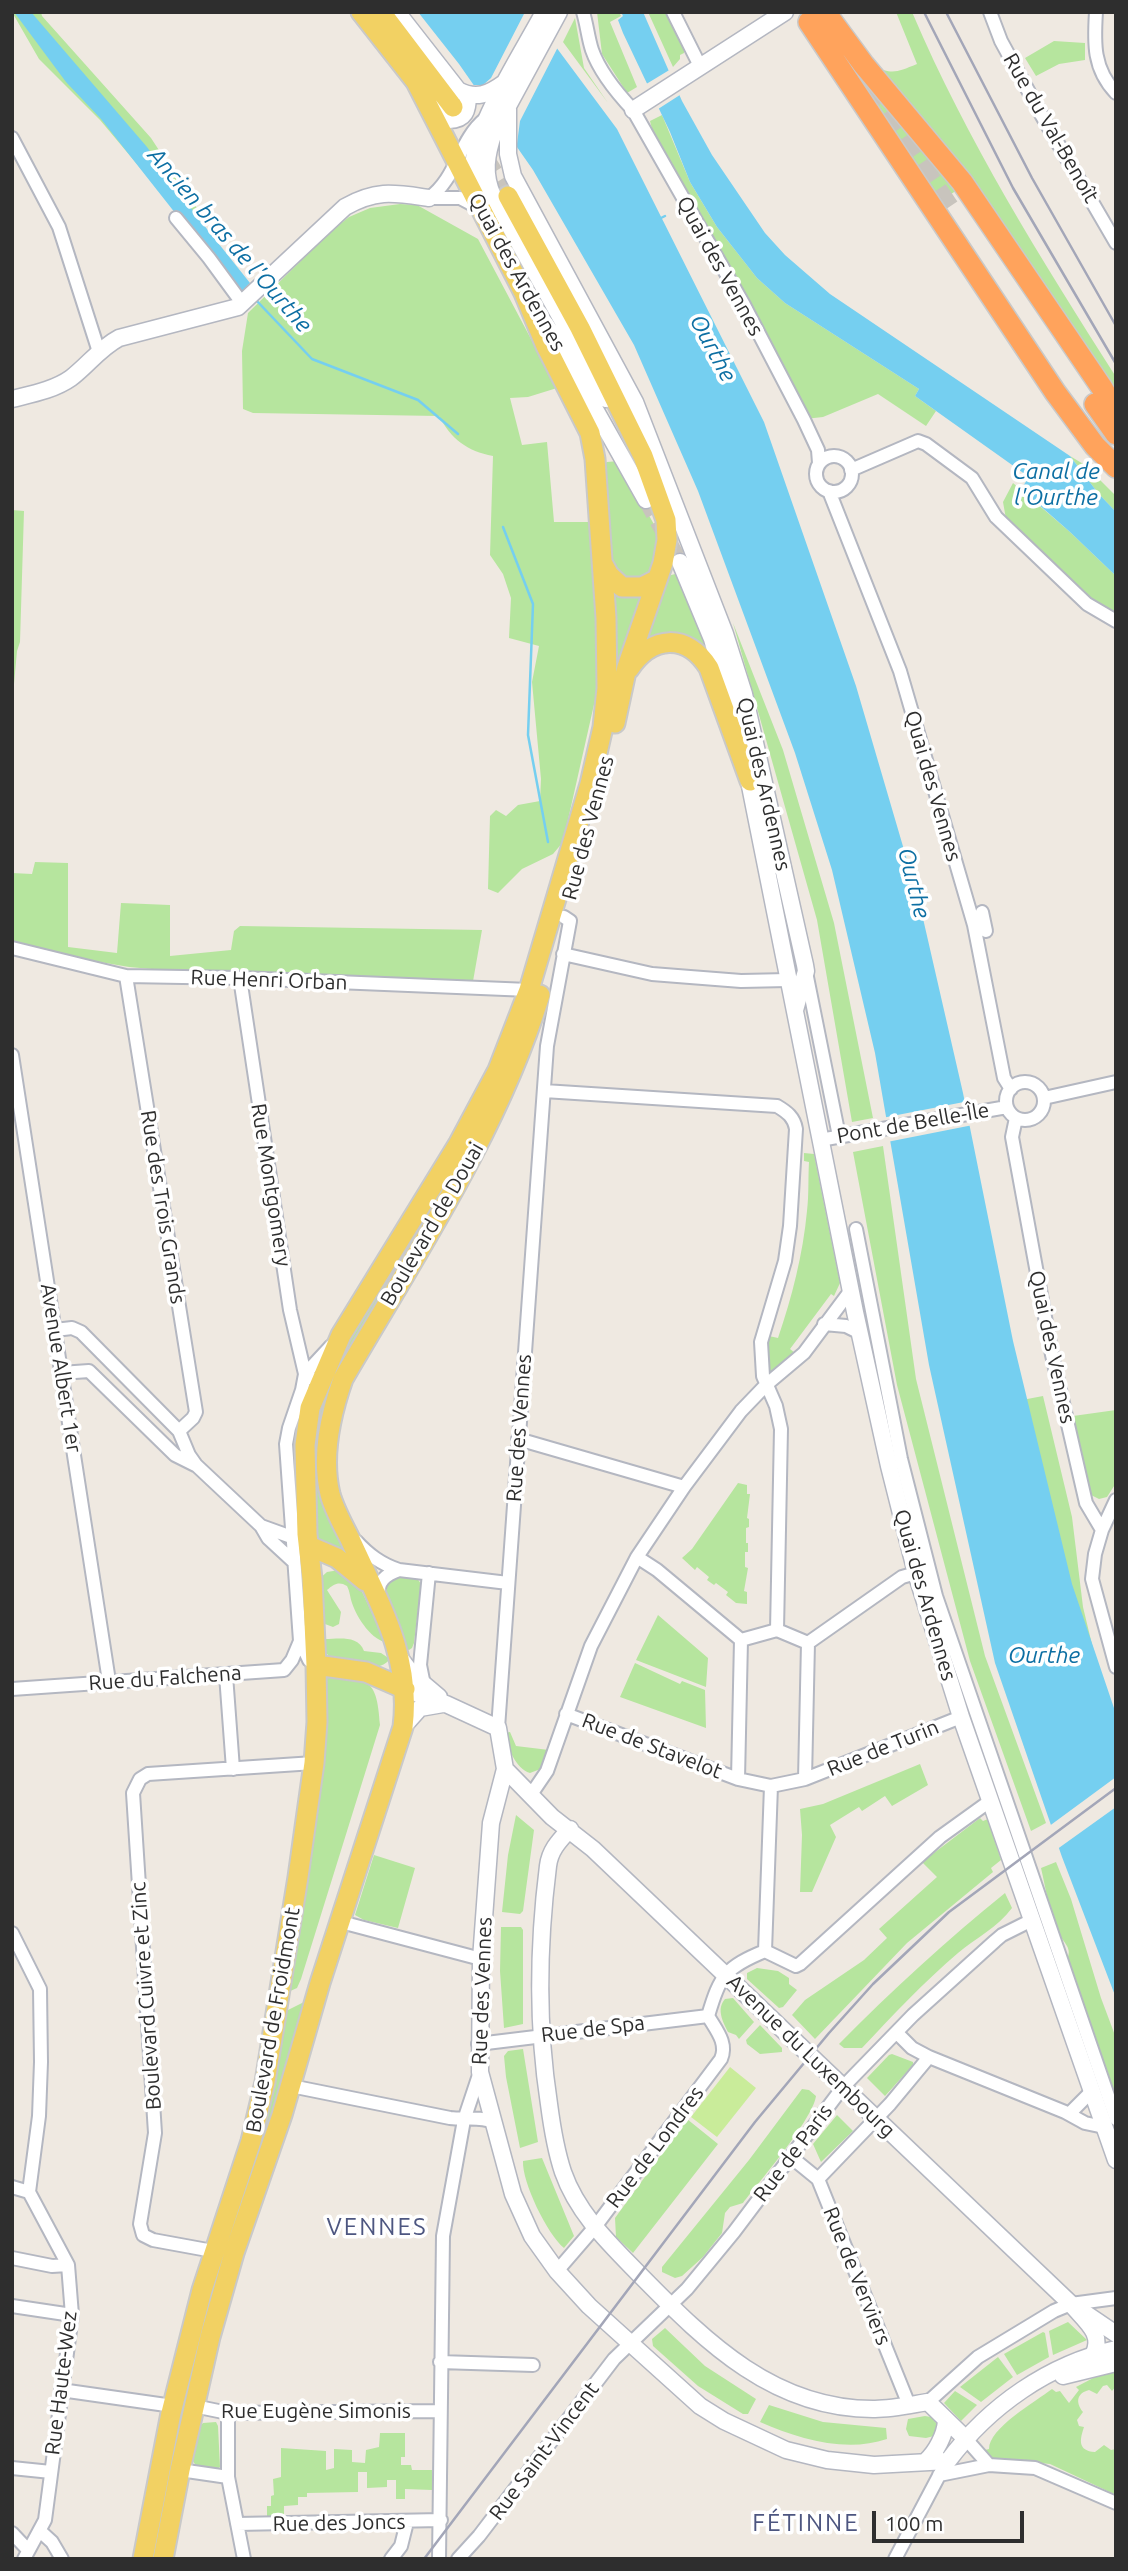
<!DOCTYPE html>
<html>
<head>
<meta charset="utf-8">
<style>
	body { margin:0 }
	#map { position:relative; width:1128px; height:2571px; overflow:hidden; background:#efe9e1; font-family:Ubuntu,sans-serif }
	canvas { display:block }
	.frame { position:absolute; inset:0; border:14px solid #2e2e2e; pointer-events:none }
	.scale { position:absolute; left:872px; top:2511px; width:152px; height:32px; box-sizing:border-box; border:4px solid #2e2e2e; border-top:0; padding-left:9px; font-size:21px; line-height:24px; white-space:nowrap; color:#2e2e2e; -webkit-text-stroke:5px #fff; paint-order:stroke }
</style>
</head>
<body>
<div id="map">
<canvas width="1128" height="2571"></canvas>
<div class="frame"></div>
<div class="scale">100 m</div>
</div>
<script>
const ctx = document.querySelector('canvas').getContext('2d');
ctx.lineJoin = 'round';
function fill(path, color) { ctx.fillStyle = color; ctx.fill(path, 'evenodd'); }
function strokePath(path, color, width, dash) { ctx.strokeStyle = color; ctx.lineWidth = width; ctx.lineCap = dash ? 'butt' : 'round'; ctx.setLineDash(dash || []); ctx.stroke(path); }
function write(font, color, halo, rows, align = 'center') {
  ctx.font = font + ' Ubuntu,sans-serif'; ctx.lineWidth = 7; ctx.setLineDash([]); ctx.textBaseline = 'middle'; ctx.strokeStyle = halo; ctx.fillStyle = color; for (const [text, x, y, turn = 0] of rows) {
    ctx.save(); ctx.translate(x, y); ctx.rotate((+turn || 0) * Math.PI / 180); ctx.textAlign = isNaN(turn) ? turn : align; if (halo) ctx.strokeText(text, 0, 0); ctx.fillText(text, 0, 0); ctx.restore();
  }
}
const green = new Path2D(`
	M 12,12 L 41,12 L 42,16 L 151,138 L 206,222 L 194,232 L 100,120 L 39,59 Z
	M 597,12 L 619,12 L 621,16 L 610,22 L 637,87 L 627,93 L 602,54 Z
	M 648,12 L 669,12 L 684,49 L 684,53 L 680,55 L 680,59 L 673,67 Z
	M 896,12 L 912,12 C 967,141 1041,259 1116,377 L 1116,407 L 969,173 L 965,174 L 873,66 C 893,75 897,72 917,64 Z
	M 575,18 L 584,68 L 608,103 L 563,42 Z
	M 835,38 L 960,188 L 935,205 L 827,44 Z
	M 1054,41 L 1085,43 L 1085,60 L 1059,64 L 1036,76 L 1025,58 Z
	M 662,115 L 690,182 L 717,227 L 757,278 L 785,303 L 919,389 L 915,396 L 936,411 L 926,426 L 878,394 L 823,417 L 805,419 L 656,145 L 650,121 Z
	M 400,204 L 417,205 L 478,239 L 557,388 L 528,397 L 510,398 L 522,445 L 547,442 L 554,522 L 604,522 L 601,468 L 607,462 L 619,461 L 662,539 L 656,579 L 679,573 L 716,670 L 694,645 L 618,664 L 615,654 L 598,671 L 595,700 L 563,842 L 553,854 L 522,869 L 498,893 L 488,889 L 490,816 L 496,810 L 506,816 L 518,805 L 540,801 L 541,779 L 532,682 L 539,646 L 509,638 L 511,598 L 503,574 L 490,555 L 493,456 C 467,451 451,439 439,416 L 253,413 L 243,409 L 242,351 L 248,313 L 331,231 L 349,217 L 370,208 Z
	M 1070,456 L 1085,465 L 1116,496 L 1116,512 L 1098,493 Z
	M 1013,483 L 1070,532 L 1116,576 L 1116,614 L 1092,599 L 1006,519 L 1003,502 Z
	M 12,510 L 24,511 L 20,642 L 17,651 L 12,706 Z
	M 733,623 L 783,750 L 834,923 L 873,1118 L 852,1122 L 817,920 Z
	M 35,862 L 68,863 L 68,947 L 117,953 L 121,903 L 170,905 L 170,956 L 231,950 L 234,931 L 240,926 L 482,930 L 472,987 L 240,977 L 129,967 L 12,947 L 12,873 L 32,874 Z
	M 519,1042 L 320,1435 L 353,1557 L 312,1541 L 309,1437 L 328,1370 Z
	M 883,1146 L 916,1379 L 985,1656 L 1046,1823 L 1031,1831 L 970,1661 L 897,1385 L 853,1152 Z
	M 804,1153 L 814,1154 L 840,1283 L 834,1296 L 831,1294 L 790,1349 L 795,1353 L 784,1364 L 770,1373 L 768,1372 L 769,1336 L 778,1338 C 792,1297 803,1254 807,1211 C 809,1195 808,1179 809,1162 L 804,1161 Z
	M 1043,1396 L 1072,1517 L 1083,1607 L 1096,1661 L 1051,1523 L 1022,1400 Z
	M 1116,1410 L 1116,1483 L 1107,1497 L 1099,1499 L 1089,1494 L 1073,1416 Z
	M 738,1483 L 747,1485 L 747,1494 L 750,1494 L 747,1518 L 749,1519 L 749,1527 L 746,1528 L 746,1543 L 748,1543 L 748,1552 L 745,1552 L 745,1567 L 748,1568 L 744,1591 L 747,1592 L 747,1604 L 736,1603 L 726,1595 L 728,1592 L 716,1583 L 714,1585 L 707,1580 L 709,1577 L 697,1567 L 695,1570 L 682,1558 L 692,1549 Z
	M 339,1570 L 357,1581 L 380,1630 L 391,1642 C 374,1645 357,1618 352,1603 C 350,1597 350,1592 347,1586 C 339,1581 334,1584 327,1590 L 341,1612 L 339,1624 L 333,1627 L 325,1624 L 318,1580 L 327,1572 Z
	M 399,1576 L 417,1578 L 421,1584 L 414,1643 L 412,1648 L 409,1650 L 406,1649 L 390,1612 L 383,1586 L 387,1581 Z
	M 658,1615 L 708,1658 L 706,1687 L 636,1660 Z
	M 325,1639 C 339,1639 358,1635 364,1651 L 381,1653 L 390,1659 C 376,1676 349,1663 331,1658 L 326,1653 Z
	M 635,1663 L 680,1684 L 682,1681 L 705,1690 L 706,1728 L 620,1697 Z
	M 322,1674 C 366,1680 377,1674 380,1725 L 301,1979 L 297,1988 L 288,1992 Z
	M 510,1732 L 516,1746 L 549,1750 L 543,1768 L 530,1773 C 515,1768 508,1748 505,1733 Z
	M 920,1764 L 928,1785 L 892,1806 L 885,1796 L 862,1811 L 859,1807 L 830,1825 L 836,1837 L 812,1892 L 800,1892 L 802,1835 L 800,1809 L 823,1804 Z
	M 516,1815 L 534,1830 L 523,1911 L 520,1914 L 502,1912 L 508,1855 Z
	M 980,1818 L 983,1821 L 988,1819 L 1001,1860 L 991,1868 L 993,1872 L 907,1943 L 815,2039 L 792,2015 L 805,2000 L 864,1960 L 887,1938 L 879,1929 L 937,1877 L 922,1862 Z
	M 374,1855 L 415,1868 L 398,1928 L 364,1920 L 355,1915 Z
	M 1056,1862 L 1071,1899 L 1101,1998 L 1116,2038 L 1116,2099 L 1066,1961 C 1074,1948 1063,1943 1058,1932 C 1049,1913 1046,1889 1041,1868 Z
	M 1005,1893 L 1012,1908 C 998,1927 976,1938 958,1953 C 924,1982 893,2015 862,2048 L 844,2048 L 839,2044 C 892,1990 947,1940 1005,1893 Z
	M 501,1927 L 521,1927 L 523,1930 L 523,2024 L 504,2028 L 500,1971 Z
	M 757,1968 L 778,1971 L 789,1978 L 789,1984 L 797,1990 L 783,2007 L 779,2008 L 747,1979 L 747,1973 Z
	M 312,1990 L 253,2176 L 245,2174 L 286,2011 L 304,2002 Z
	M 733,1998 L 754,2022 L 739,2039 L 736,2035 L 728,2032 C 723,2022 716,2009 725,1999 Z
	M 760,2025 L 782,2048 L 782,2052 L 760,2054 L 747,2044 L 746,2040 Z
	M 523,2049 L 538,2142 L 520,2148 L 506,2077 L 504,2056 L 508,2051 Z
	M 892,2054 L 913,2062 L 913,2065 L 885,2096 L 867,2078 L 889,2055 Z
	M 802,2089 L 809,2090 L 816,2096 C 813,2119 760,2181 743,2203 L 730,2207 L 725,2213 L 722,2233 L 703,2257 L 682,2276 L 675,2278 L 662,2272 L 662,2267 L 749,2160 Z
	M 837,2115 L 853,2131 L 821,2162 L 813,2144 Z
	M 687,2119 L 718,2144 L 633,2253 L 616,2237 L 615,2218 Z
	M 542,2158 L 574,2236 L 564,2248 C 547,2234 522,2182 523,2161 Z
	M 1068,2322 L 1087,2340 L 1053,2355 L 1049,2331 Z
	M 665,2328 L 705,2366 L 756,2399 L 748,2414 L 743,2414 L 698,2386 L 653,2346 L 652,2339 Z
	M 1043,2332 L 1045,2333 L 1049,2357 L 1017,2375 L 1004,2354 Z
	M 998,2357 L 1013,2377 L 981,2402 L 960,2387 Z
	M 1116,2372 L 1116,2386 L 1112,2391 L 1107,2385 L 1103,2386 L 1097,2394 L 1089,2390 C 1077,2393 1075,2402 1083,2412 L 1077,2420 L 1079,2426 L 1084,2427 C 1080,2439 1077,2451 1095,2452 L 1104,2445 L 1111,2450 L 1116,2449 L 1116,2495 L 1050,2464 L 997,2459 L 994,2462 L 985,2450 L 989,2449 C 989,2428 1035,2402 1052,2389 L 1056,2392 L 1060,2391 L 1069,2403 L 1079,2390 L 1076,2387 L 1097,2376 Z
	M 955,2391 L 977,2405 L 961,2421 L 944,2403 Z
	M 769,2405 L 823,2422 L 886,2428 L 887,2439 C 846,2453 799,2439 760,2422 Z
	M 925,2416 L 931,2417 L 938,2425 L 934,2436 L 926,2438 L 909,2436 L 906,2429 L 908,2419 Z
	M 216,2422 L 218,2426 L 220,2467 L 217,2469 L 196,2466 L 193,2461 L 200,2426 L 203,2423 Z
	M 380,2433 L 405,2433 L 405,2457 L 401,2457 L 401,2465 L 411,2465 L 412,2470 L 432,2470 L 432,2490 L 405,2489 L 405,2499 L 396,2499 L 396,2480 L 387,2480 L 387,2487 L 367,2488 L 367,2472 L 358,2472 L 358,2492 L 307,2493 L 307,2497 L 298,2497 L 298,2505 L 284,2506 L 284,2516 L 267,2516 L 267,2506 L 271,2506 L 271,2496 L 274,2495 L 273,2479 L 281,2477 L 281,2448 L 326,2451 L 326,2470 L 334,2468 L 334,2449 L 352,2450 L 352,2462 L 365,2463 L 366,2450 L 379,2447 Z`);
const pitch = new Path2D(`
	M 730,2067 L 756,2088 L 717,2137 L 691,2117 Z`);
const water = new Path2D(`
	M 14,12 L 31,12 L 147,147 L 199,219 L 250,283 L 239,294 L 101,119 L 66,82 Z
	M 418,12 L 530,12 L 617,129 L 764,422 L 856,686 L 919,901 L 963,1093 L 1013,1341 L 1072,1584 L 1116,1714 L 1116,1998 L 1062,1857 L 995,1663 L 929,1365 L 875,1053 L 832,870 L 795,753 L 698,491 L 634,345 L 533,170 L 459,64 Z
	M 621,12 L 643,12 L 682,101 L 712,155 L 765,233 L 785,255 L 830,294 L 1070,456 L 1098,493 L 1116,512 L 1116,576 L 1070,532 L 1021,489 L 1029,477 L 915,396 L 919,389 L 785,303 L 757,278 L 717,227 L 690,182 L 670,132 L 623,33 L 618,20 L 623,16 Z`);
const pier = new Path2D(`
	M 525,12 L 534,12 L 559,45 L 520,121 L 516,151 L 470,85 L 483,85 L 491,78 Z
	M 671,69 L 683,93 L 655,111 L 643,86 Z
	M 969,1101 L 973,1125 L 887,1142 L 882,1118 Z
	M 1116,1777 L 1116,1807 L 1056,1850 L 1048,1827 Z`);
const stream = new Path2D(`
	M 661,218 L 665,216
	M 255,299 L 312,359 L 418,400 L 458,434
	M 503,527 L 533,604 L 528,735 L 548,842`);
const secondaryTunnel = new Path2D(`
	M 646,500 L 680,562`);
const primaryTunnel = new Path2D(`
	M 453,107 L 508,196`);
const highwayTunnel = new Path2D(`
	M 851,61 L 951,211`);
const street = new Path2D(`
	M 583,12 C 587,25 588,38 592,50 C 600,73 617,93 633,110 L 744,305 L 804,420 L 818,450 L 819,463
	M 673,12 L 700,66
	M 990,12 L 1001,41 L 1042,116 L 1116,243
	M 1096,12 C 1094,43 1093,69 1116,93
	M 12,138 L 59,227 L 99,352
	M 429,198 C 457,178 459,140 485,119
	M 429,198 L 460,198 L 479,208
	M 176,218 L 209,258 L 242,303
	M816 474a18 18 0 1 1 36 0a18 18 0 1 1-36 0Z
	M 851,470 L 918,441 L 926,444 L 972,478 L 996,517 L 1087,604 L 1116,621
	M 829,491 L 900,671 L 974,925 L 1004,1078 L 1011,1089
	M 982,912 L 986,931
	M 12,948 L 126,976 L 240,978 L 529,990
	M 563,954 L 652,974 L 741,981 L 788,980
	M 806,972 L 839,1136
	M 126,976 L 196,1412 L 193,1418 L 179,1431
	M 240,978 L 290,1310 L 305,1374 L 319,1383
	M 12,1055 L 109,1681
	M1006 1101a19 19 0 1 1 38 0a19 19 0 1 1-38 0Z
	M 544,1091 L 777,1106 C 787,1112 794,1117 796,1129 L 790,1226 L 785,1261 L 761,1342 L 763,1376 L 776,1406 L 781,1429 L 777,1630
	M 1044,1098 L 1116,1082
	M 1016,1118 L 1012,1137 L 1052,1355 L 1086,1503 L 1102,1530
	M 820,1140 L 1007,1107
	M 856,1229 L 901,1459 L 936,1596 L 1116,2119
	M 824,1324 L 846,1326 L 860,1333
	M 55,1330 L 72,1328 L 81,1332 L 179,1431 L 189,1455 L 196,1465 L 261,1526 L 268,1538 L 294,1562
	M 61,1373 L 89,1371 L 175,1455 L 195,1465
	M 518,1439 L 684,1487
	M 1116,1500 L 1102,1530 L 1095,1554 L 1092,1579 L 1116,1667
	M 261,1526 L 297,1539
	M 356,1541 C 369,1555 381,1564 399,1570
	M 637,1557 L 657,1570 L 741,1640
	M 378,1596 C 378,1581 385,1575 399,1570 L 508,1583
	M 741,1640 L 777,1630 L 808,1643
	M 808,1643 L 902,1577 L 916,1573
	M 316,1665 L 309,1660 L 300,1641 L 286,1444 L 289,1428 L 302,1390 L 305,1374 L 331,1346
	M 226,1675 L 233,1769
	M 424,1685 L 420,1665 L 429,1573
	M 12,1689 L 284,1670 L 292,1660 L 300,1641
	M 566,1714 L 738,1779 L 771,1786 L 805,1779 L 961,1717
	M 498,1728 L 547,1046 L 570,921 L 564,917
	M 738,1779 L 741,1640
	M 805,1779 L 808,1643
	M 530,1796 L 547,1771 L 591,1646 L 637,1557 L 684,1487 L 741,1411 L 766,1385 L 804,1353 L 851,1290
	M 341,1922 L 481,1959
	M 12,1933 L 40,1989 L 41,2062 L 39,2116 L 29,2192 L 68,2265 L 72,2315 L 45,2520 L 24,2559
	M 765,1951 L 771,1786
	M 708,2016 C 720,1975 726,1967 765,1951 L 796,1966 L 800,1964 L 940,1837 L 990,1801
	M 897,2033 L 912,2048 L 929,2057 L 1065,2112 L 1085,2123 L 1104,2127
	M 478,2044 L 708,2016
	M 291,2086 L 450,2118 C 467,2120 478,2116 494,2122
	M 1069,2114 L 1092,2091
	M 791,2157 L 818,2179 L 909,2405
	M 818,2179 L 890,2104 L 929,2057
	M 12,2187 L 29,2192
	M 213,2251 L 153,2240 L 143,2235 L 140,2224 L 155,2133 L 133,1793 L 140,1779 L 148,1774 L 314,1763
	M 12,2258 L 52,2266 L 68,2265
	M 557,2271 L 595,2227 L 721,2059 C 728,2043 716,2030 708,2016
	M 12,2306 L 72,2315
	M 440,2362 L 533,2365
	M 61,2390 L 173,2406
	M 928,2402 L 978,2357 L 1054,2311 L 1071,2304 L 1116,2298
	M 194,2406 L 228,2413 L 439,2411
	M 228,2413 L 228,2477 L 244,2559
	M 966,2439 L 989,2465
	M 12,2468 L 51,2472
	M 180,2470 L 228,2477
	M 939,2475 L 989,2465 L 1035,2468 L 1116,2503
	M 237,2524 L 441,2520
	M 40,2531 L 52,2542 L 62,2559
	M 12,2533 L 28,2550
	M 391,2559 L 401,2546 L 407,2522
	M 439,2559 L 443,2236 L 464,2120 L 480,2072
	M 458,2559 L 479,2536 L 614,2359 L 687,2289 L 734,2232 L 843,2087 L 913,2015 L 995,1941 L 1002,1935 L 1032,1920
	M 895,2559 L 942,2470`);
const secondary = new Path2D(`
	M 397,12 L 458,90 C 476,100 489,94 504,83
	M 559,12 L 494,132 C 486,155 483,174 493,196 L 606,399
	M 431,101 L 449,120 C 465,120 468,111 468,95
	M 508,109 L 508,154 L 513,176 L 635,402 L 725,634 L 744,694 L 805,965 L 806,971 L 795,1010
	M 633,110 L 785,12
	M 479,196 C 476,184 473,171 474,159 C 479,119 524,50 544,12
	M 541,318 L 556,340 L 646,500
	M 12,399 C 32,394 54,390 71,378 C 88,365 100,348 119,338 L 238,307 L 345,207 C 377,189 394,193 429,198
	M 680,562 L 712,639 L 735,718
	M 747,771 L 855,1312 L 889,1466 L 916,1573 L 961,1717 L 1116,2160
	M 400,1658 L 413,1675 L 439,1697
	M 405,1689 L 446,1704 L 498,1728 L 505,1769 L 491,1823 L 481,1959 L 480,2072 L 513,2194 L 532,2236 L 557,2271 L 589,2306 L 700,2406 L 724,2421 L 786,2450 L 827,2460 L 874,2465 L 948,2461 C 989,2406 1049,2364 1116,2349
	M 403,1727 L 420,1708 L 443,1704
	M 505,1769 L 552,1817 L 593,1849 L 1071,2304 C 1084,2320 1105,2334 1093,2355
	M 570,1829 C 559,1841 550,1850 548,1866 C 538,1945 537,2026 549,2104 C 552,2127 556,2151 563,2172 C 578,2215 612,2246 642,2277 C 707,2343 775,2410 875,2409 C 892,2409 910,2405 928,2402 L 966,2439
	M 1085,2313 L 1116,2334
	M 1063,2376 L 1116,2363
	M 926,2461 C 936,2452 945,2435 946,2421`);
const primary = new Path2D(`
	M 381,12 L 453,107
	M 508,196 L 580,328 L 643,456 L 666,520 L 667,540 L 663,563 L 627,667 L 615,723
	M 603,564 L 609,575 L 622,587 L 642,587 L 656,580
	M 629,669 C 652,635 687,633 709,668 L 750,781
	M 309,1546 L 337,1558 L 365,1581
	M 316,1665 L 366,1672 L 405,1689
	M 143,2559 L 171,2413 L 202,2290 L 251,2141 L 265,2082 L 298,1877 L 314,1763 L 317,1722 L 316,1665 L 312,1579 L 307,1534 L 305,1445 L 310,1408 L 341,1335 L 459,1143 L 498,1070 L 529,990 L 590,784 L 603,727 L 607,688 L 606,618 L 595,459 L 590,433 L 546,346 L 524,293 L 416,82 L 361,12
	M 163,2559 L 180,2470 L 210,2337 L 234,2253 L 282,2115 L 320,1983 L 403,1727 C 412,1656 378,1601 350,1539 C 343,1525 334,1509 330,1494 C 321,1456 330,1416 343,1379 C 415,1255 497,1133 540,995`);
const highway = new Path2D(`
	M 825,12 L 864,65 L 962,182 L 1102,388 L 1116,413
	M 809,22 L 1055,392 L 1095,446 L 1116,467
	M 1095,404 L 1116,434`);
const rail = new Path2D(`
	M 924,12 L 1013,188 L 1116,364
	M 946,12 L 1032,178 L 1116,326
	M 424,2559 L 755,2122 L 829,2033 L 873,1984 L 949,1912 L 1116,1788`);
const streetNames = [
	["Rue du Val-Benoît",1051,128,60],
	["Quai des Vennes",720,266,61],
	["Quai des Ardennes",517,272,61],
	["Quai des Ardennes",764,784,77],
	["Quai des Vennes",933,786,74],
	["Rue des Vennes",588,828,-75],
	["Rue Henri Orban",269,980,2],
	["Pont de Belle-Île",913,1123,-10],
	["Rue Montgomery",271,1185,81],
	["Rue des Trois Grands",163,1207,81],
	["Boulevard de Douai",432,1224,-60],
	["Quai des Vennes",1052,1347,78],
	["Avenue Albert 1er",61,1368,81],
	["Rue des Vennes",519,1428,-86],
	["Quai des Ardennes",925,1595,74],
	["Rue du Falchena",165,1678,-4],
	["Rue de Stavelot",652,1746,21],
	["Rue de Turin",883,1748,-22],
	["Rue des Vennes",482,1991,-88],
	["Boulevard Cuivre et Zinc",146,1996,-94],
	["Boulevard de Froidmont",273,2020,-80],
	["Rue de Spa",593,2029,-7],
	["Avenue du Luxembourg",811,2056,44],
	["Rue de Londres",655,2147,-53],
	["Rue de Paris",793,2153,-53],
	["Rue de Verviers",857,2276,68],
	["Rue Haute-Wez",61,2383,-83],
	["Rue Eugène Simonis",316,2411],
	["Rue Saint-Vincent",544,2451,-53],
	["Rue des Joncs",339,2523,-1]
];
const waterNames = [
	["Ancien bras de l'Ourthe",230,240,49],
	["Ourthe",713,348,62],
	["Canal de",1056,471],
	["l'Ourthe",1056,497],
	["Ourthe",914,883,76],
	["Ourthe",1044,1655]
];
const quarterNames = [
	["VENNES",377,2227],
	["FÉTINNE",806,2523]
];
fill(green, '#b6e59e');
fill(pitch, '#c9ec9a');
fill(water, '#75cff0');
fill(pier, '#efe9e1');
strokePath(stream, '#75cff0', 2.5);
strokePath(secondaryTunnel, '#c8c4bd', 16, [16, 8]);
strokePath(primaryTunnel, '#c8c4bd', 19, [19, 10]);
strokePath(highwayTunnel, '#c8c4bd', 21, [21, 10]);
strokePath(street, '#b4b7c1', 16);
strokePath(secondary, '#b4b7c1', 19);
strokePath(primary, '#c9c9c9', 23);
strokePath(highway, '#c9c9c9', 24);
strokePath(street, '#fff', 12);
strokePath(secondary, '#fff', 16);
strokePath(primary, '#f2d163', 19);
strokePath(highway, '#ffa35c', 21);
strokePath(rail, '#a3a6b8', 2.5);
write('21px', '#2e2e2e', '#fff', streetNames);
write('italic 23px', '#0d6fa3', '#fff', waterNames);
ctx.letterSpacing = '2px';
write('24px', '#4d5680', '#fff', quarterNames);
ctx.letterSpacing = '0px';
</script>
</body>
</html>
